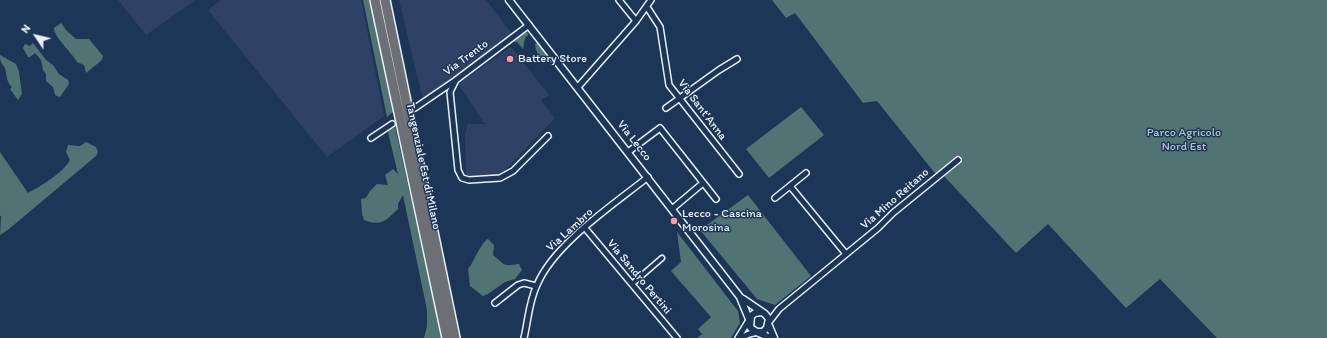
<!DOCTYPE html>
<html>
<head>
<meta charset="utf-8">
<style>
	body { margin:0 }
	#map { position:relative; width:1327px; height:338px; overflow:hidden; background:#1d3557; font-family:Itim,sans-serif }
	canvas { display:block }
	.north { position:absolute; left:16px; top:16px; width:40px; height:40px; -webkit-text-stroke:3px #1d3557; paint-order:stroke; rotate:305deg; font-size:11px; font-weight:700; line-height:16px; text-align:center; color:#e8f1f8 }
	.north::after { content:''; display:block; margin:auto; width:14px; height:18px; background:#e8f1f8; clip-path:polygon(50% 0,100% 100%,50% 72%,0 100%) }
</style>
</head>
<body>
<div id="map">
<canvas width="1327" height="338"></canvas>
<div class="north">N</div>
</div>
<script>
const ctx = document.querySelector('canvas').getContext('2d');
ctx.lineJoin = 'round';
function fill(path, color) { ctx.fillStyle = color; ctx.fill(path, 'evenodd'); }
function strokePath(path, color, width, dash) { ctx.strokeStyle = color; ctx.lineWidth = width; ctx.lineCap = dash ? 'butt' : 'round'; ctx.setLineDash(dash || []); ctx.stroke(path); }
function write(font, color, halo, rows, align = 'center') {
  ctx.font = font + ' Itim,sans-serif'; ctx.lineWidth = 3; ctx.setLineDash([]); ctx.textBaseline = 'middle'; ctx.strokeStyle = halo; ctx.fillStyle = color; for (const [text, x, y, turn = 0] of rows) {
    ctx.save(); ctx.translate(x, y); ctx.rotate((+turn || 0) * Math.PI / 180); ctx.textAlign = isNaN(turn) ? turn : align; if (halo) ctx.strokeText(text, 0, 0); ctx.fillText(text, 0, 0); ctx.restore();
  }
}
const built = new Path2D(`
	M 118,0 L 195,0 L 146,35 Z
	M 221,0 L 361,0 L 384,116 L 327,157 L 208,10 Z
	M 399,0 L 486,0 L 513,35 L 423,100 Z
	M 511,47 L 549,95 L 541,100 L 555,118 L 504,171 L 496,175 L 466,178 L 465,134 L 468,124 L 485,124 L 458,84 Z`);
const green = new Path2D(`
	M 363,0 L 370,0 L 393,112 L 387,117 Z
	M 772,0 L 1327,0 L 1327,338 L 1217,338 L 1160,279 L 1126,308 L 1048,224 L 1016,253 L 942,174 L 938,177 L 877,101 L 863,103 L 795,13 L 786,18 Z
	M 61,23 L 66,30 L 76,39 L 89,39 L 103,56 L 102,60 L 86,73 L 84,65 L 77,62 C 73,54 53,36 54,28 Z
	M 525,31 L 529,34 L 525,38 L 523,49 L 517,42 L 514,42 L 516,38 Z
	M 33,43 L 46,60 L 53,65 L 59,74 L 68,80 L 69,84 L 60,97 L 55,95 L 53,87 L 46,81 L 46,74 L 43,70 L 41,60 L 35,53 L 30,57 L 28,57 L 23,48 L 25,44 L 30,46 Z
	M 538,43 L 552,61 L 549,63 C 542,61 535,52 535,44 Z
	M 0,55 L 16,64 L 19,72 L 22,94 L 18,100 L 10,89 L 12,87 C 7,82 7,78 6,72 C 5,64 0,66 0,55 Z
	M 801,107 L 824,135 L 769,178 L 746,149 Z
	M 395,127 L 442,338 L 424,338 L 427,326 L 427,310 L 403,195 L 398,204 L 398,209 C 386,220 382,227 364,220 L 362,214 L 361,199 L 366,198 L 370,191 L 377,184 L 388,185 L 385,175 L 393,169 L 398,174 L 388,132 Z
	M 86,142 L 96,147 L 98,152 L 96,156 L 9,229 L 0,235 L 1,217 L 0,215 L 0,152 L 28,193 C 41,186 63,173 70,160 L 66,152 L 68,145 L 80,146 Z
	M 748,195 L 811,276 L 775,305 L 757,299 L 700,230 Z
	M 677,232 L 738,311 L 740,323 L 731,338 L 697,338 L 702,334 L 698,329 L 711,317 L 671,271 L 681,262 Z
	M 488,239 L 494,245 L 493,255 C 507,266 501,266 519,264 L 522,270 L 515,279 L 505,282 L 488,294 L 483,296 L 470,286 L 468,269 C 474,262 481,242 488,239 Z`);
const pedestrian = new Path2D(`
	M 632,284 L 662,258`);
const minor = new Path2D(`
	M 619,0 L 636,21
	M 647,7 L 660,27 L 669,85 L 739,174
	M 456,80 L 450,92 L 458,170 L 462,178 L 469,180 L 500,178 L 513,171 L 548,136
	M 578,87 L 636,21 L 651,0
	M 415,108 L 456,80 L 529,25
	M 666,108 L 719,70 L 737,59
	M 371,138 L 392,124
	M 628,152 L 660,128 L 716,199
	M 790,186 L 846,254
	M 775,198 L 806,173
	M 672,209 L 703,183
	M 585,228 L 677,338
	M 495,303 L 518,285 L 524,283 L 536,286
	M 769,322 L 779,309 L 878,228 L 893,213 L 958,160
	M 524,338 C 528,321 529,301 537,285 C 554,244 613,205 648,177
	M 738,338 L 749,320
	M 741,338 L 749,334 L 758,332`);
const tertiary = new Path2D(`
	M 509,0 L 740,297 L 749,319
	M 743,299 L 765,314 L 769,319 L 767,328 L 763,332 L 758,332
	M 761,312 L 755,313 L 751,316 L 750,327 C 755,333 763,334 770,338
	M 769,326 L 774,338`);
const motorway = new Path2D(`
	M 375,0 L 447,338
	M 385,0 L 455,338`);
const markers = [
	[510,59,4,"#ff9aa2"],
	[674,221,4,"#ff9aa2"]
];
const streetNames = [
	["Via Trento",466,58,-36],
	["Via Sant'Anna",702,110,53],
	["Via Lecco",634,141,52],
	["Tangenziale Est di Milano",423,166,78],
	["Via Mino Reitano",895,199,-41],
	["Via Lambro",570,230,-42],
	["Via Sandro Pertini",639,277,50]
];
const poiNames = [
	["Battery Store",518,59],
	["Lecco - Cascina",682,214],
	["Morosina",682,228]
];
const parkNames = [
	["Parco Agricolo",1184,133],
	["Nord Est",1184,147]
];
fill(built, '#2f4265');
fill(green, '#527373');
strokePath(pedestrian, '#e8f1f8', 7);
strokePath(minor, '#e8f1f8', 8);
strokePath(tertiary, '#e8f1f8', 9);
strokePath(motorway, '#e8f1f8', 12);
strokePath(pedestrian, '#1d3557', 4);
strokePath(minor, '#1d3557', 5);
strokePath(tertiary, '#1d3557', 6);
strokePath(motorway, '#6c6f75', 9);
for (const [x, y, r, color] of markers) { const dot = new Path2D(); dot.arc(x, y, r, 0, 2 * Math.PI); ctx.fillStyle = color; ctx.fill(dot); strokePath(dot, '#1d3557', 1.5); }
write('12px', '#e8f1f8', '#1d3557', streetNames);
write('12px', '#e8f1f8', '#1d3557', poiNames, 'left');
write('12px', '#b4c5c9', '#1d3557', parkNames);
</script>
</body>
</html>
